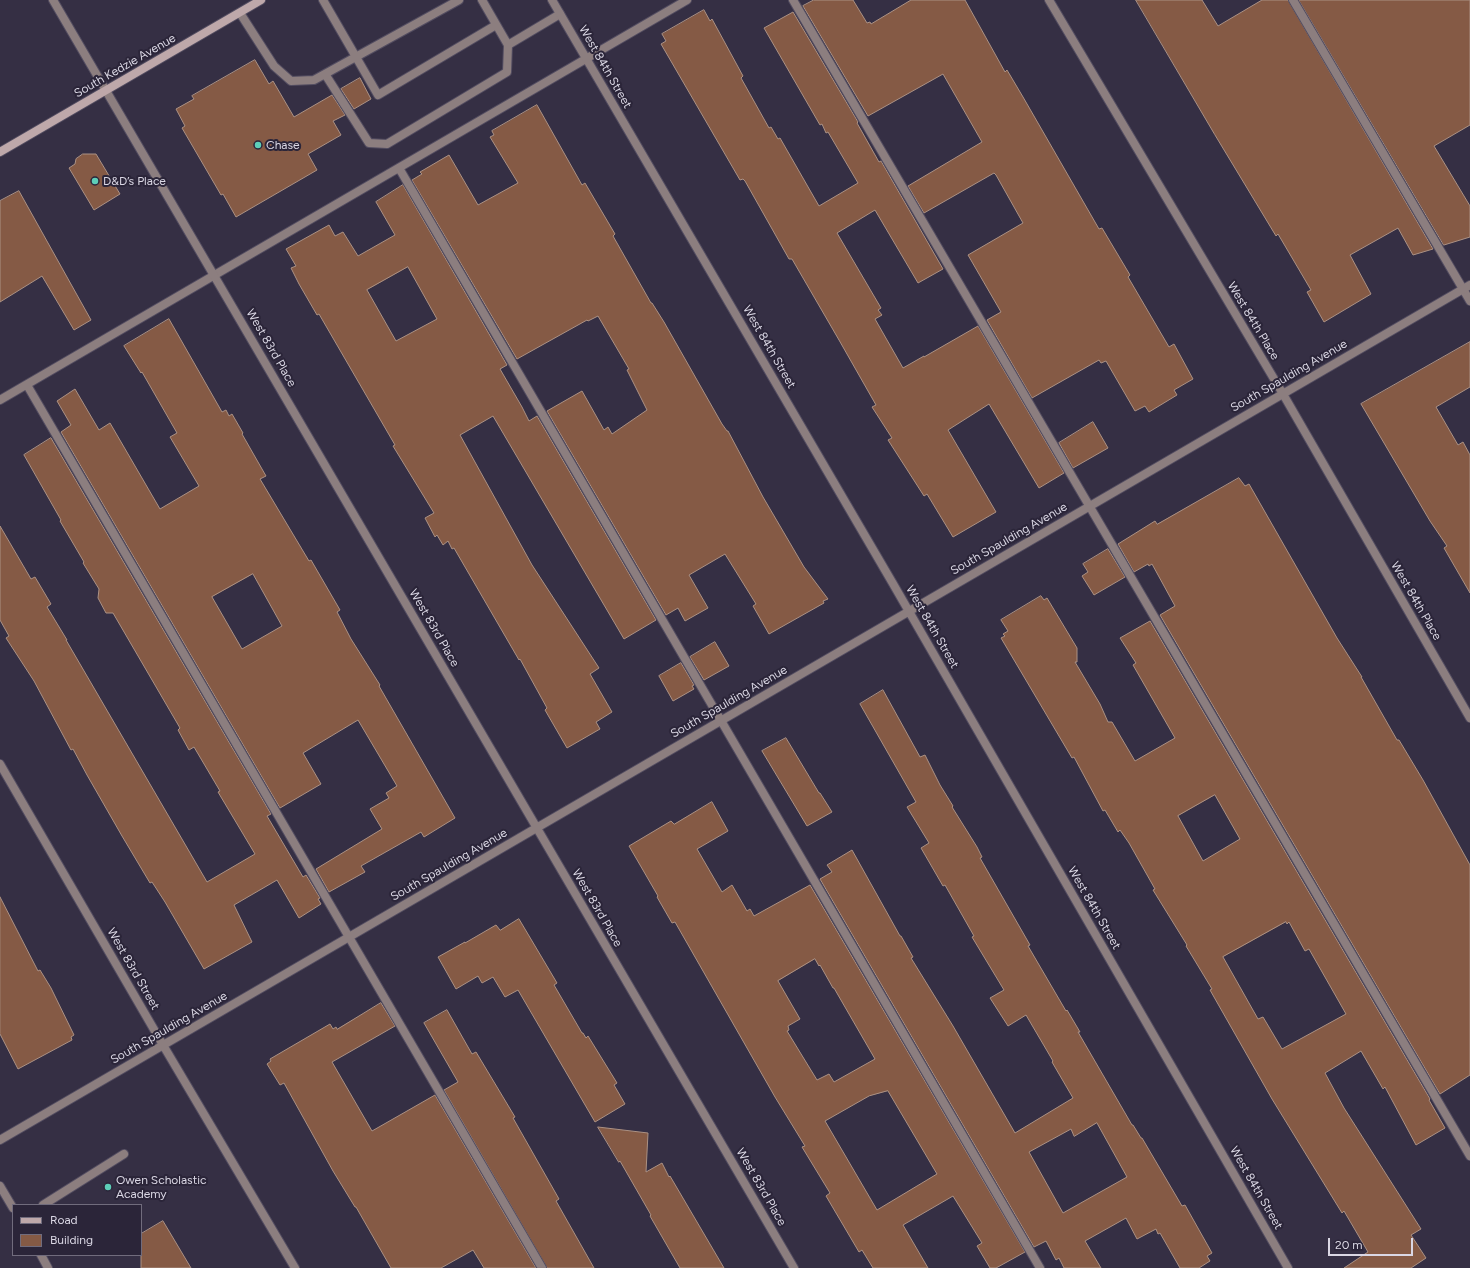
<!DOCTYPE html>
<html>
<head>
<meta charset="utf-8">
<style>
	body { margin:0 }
	#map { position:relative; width:1470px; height:1268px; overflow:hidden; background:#352f44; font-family:Figtree,sans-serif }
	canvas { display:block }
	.legend { position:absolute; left:12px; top:1204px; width:130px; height:52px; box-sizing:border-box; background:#2b2539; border:1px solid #716c7d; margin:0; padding:5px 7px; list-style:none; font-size:12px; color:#dad7e4 }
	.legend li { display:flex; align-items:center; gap:8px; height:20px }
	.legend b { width:20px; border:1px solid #716c7d }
	.scale { position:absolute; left:1328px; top:1238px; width:85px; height:18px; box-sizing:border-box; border:2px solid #dad7e4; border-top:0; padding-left:5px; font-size:12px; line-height:14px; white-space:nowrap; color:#dad7e4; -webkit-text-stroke:3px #2b2539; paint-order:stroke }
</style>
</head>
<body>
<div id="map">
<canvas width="1470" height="1268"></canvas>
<ul class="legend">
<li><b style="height:5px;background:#bea8aa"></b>Road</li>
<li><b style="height:11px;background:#855a45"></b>Building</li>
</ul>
<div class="scale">20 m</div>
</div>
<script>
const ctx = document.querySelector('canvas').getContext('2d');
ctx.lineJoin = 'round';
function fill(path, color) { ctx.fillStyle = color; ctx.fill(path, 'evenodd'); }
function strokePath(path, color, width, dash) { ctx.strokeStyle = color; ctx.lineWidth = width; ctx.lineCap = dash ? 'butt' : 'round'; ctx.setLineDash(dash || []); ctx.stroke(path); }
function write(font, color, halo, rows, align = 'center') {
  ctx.font = font + ' Figtree,sans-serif'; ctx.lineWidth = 4; ctx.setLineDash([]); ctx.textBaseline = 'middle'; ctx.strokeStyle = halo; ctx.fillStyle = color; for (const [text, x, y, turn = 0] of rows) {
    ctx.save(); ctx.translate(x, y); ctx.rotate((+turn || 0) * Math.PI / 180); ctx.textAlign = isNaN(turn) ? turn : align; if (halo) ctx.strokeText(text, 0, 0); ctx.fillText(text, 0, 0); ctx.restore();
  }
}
const building = new Path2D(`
	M 814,0 L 853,0 L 867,23 L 870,22 L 871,24 L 911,0 L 965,0 L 1005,72 L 1007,70 L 1023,97 L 1099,229 L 1102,228 L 1130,275 L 1128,277 L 1169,347 L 1174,344 L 1193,379 L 1174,390 L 1177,395 L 1149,412 L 1145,406 L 1135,411 L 1106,361 L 1101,363 L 1099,360 L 1032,398 L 987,320 L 1001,312 L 968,255 L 1023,223 L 996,175 L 994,173 L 924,213 L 908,186 L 982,142 L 943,74 L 868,116 L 803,6 Z
	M 1136,0 L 1202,0 L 1218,26 L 1262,0 L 1288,0 L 1433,249 L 1413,255 L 1398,228 L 1350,255 L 1371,294 L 1324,322 L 1307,292 L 1311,290 L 1278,234 L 1276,236 L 1215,135 Z
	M 1299,0 L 1470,0 L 1470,125 L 1434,146 L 1470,206 L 1470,237 L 1444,245 Z
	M 704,10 L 710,21 L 712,19 L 743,76 L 741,78 L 769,128 L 771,127 L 778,139 L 780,138 L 819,206 L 858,183 L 828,132 L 826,133 L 822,124 L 820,125 L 764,28 L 793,12 L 858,122 L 857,123 L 879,162 L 881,161 L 943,269 L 918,283 L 875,210 L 837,233 L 881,308 L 878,310 L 882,315 L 875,319 L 903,368 L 924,356 L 924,357 L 978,326 L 1064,473 L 1039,488 L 989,404 L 948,430 L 996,512 L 953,537 L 927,494 L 924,496 L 888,440 L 892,438 L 872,407 L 876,405 L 839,340 L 792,259 L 789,259 L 745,181 L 743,179 L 740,180 L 661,44 L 666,41 L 662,34 Z
	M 255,60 L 269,84 L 273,81 L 294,117 L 332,95 L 345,115 L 333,121 L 341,135 L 308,154 L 317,170 L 236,217 L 223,194 L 221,195 L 182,128 L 185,126 L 176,109 L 194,99 L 192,96 Z
	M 360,78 L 371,99 L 354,109 L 341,89 Z
	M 537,105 L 582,185 L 585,183 L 615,234 L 613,236 L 651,303 L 652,303 L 664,322 L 722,424 L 727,431 L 728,431 L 763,497 L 804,567 L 828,599 L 823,601 L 824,603 L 769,634 L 753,606 L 756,604 L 725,554 L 689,575 L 708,608 L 685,621 L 678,608 L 666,615 L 547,411 L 582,391 L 604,430 L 608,427 L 612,434 L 647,410 L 627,370 L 629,369 L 598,316 L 588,321 L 587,320 L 517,359 L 412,180 L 422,174 L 420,172 L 449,155 L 478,205 L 518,183 L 490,137 L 494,135 L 492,131 Z
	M 83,154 L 96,154 L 120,194 L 94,210 L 69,168 L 75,164 L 76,159 Z
	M 403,185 L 507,365 L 500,369 L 522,407 L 529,421 L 537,416 L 656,620 L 624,639 L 493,416 L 460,435 L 532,565 L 599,668 L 590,674 L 612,712 L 596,722 L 600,729 L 567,748 L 545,710 L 547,708 L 520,659 L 519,660 L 454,548 L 452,549 L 448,541 L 443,545 L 437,535 L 435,537 L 425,518 L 434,513 L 393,446 L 395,445 L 319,314 L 317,315 L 299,284 L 291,268 L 296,266 L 286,249 L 329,225 L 335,236 L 343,232 L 358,256 L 395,235 L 376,202 ZM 408,267 L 437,319 L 396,341 L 367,290 Z
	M 19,191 L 91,320 L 74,330 L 42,276 L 0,302 L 0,201 Z
	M 169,319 L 222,412 L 226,410 L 229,416 L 232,414 L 243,433 L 242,434 L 266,476 L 260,479 L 309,561 L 311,560 L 340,610 L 337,612 L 351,639 L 380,685 L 379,686 L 455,818 L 424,837 L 421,832 L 361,866 L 365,872 L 329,892 L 316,869 L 382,829 L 370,809 L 389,798 L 386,793 L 397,786 L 358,720 L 303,753 L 321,784 L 280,808 L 61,432 L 71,425 L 57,401 L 75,389 L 99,430 L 110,423 L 160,509 L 199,486 L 170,437 L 177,433 L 142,372 L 141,373 L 124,346 ZM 253,574 L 282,626 L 242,649 L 212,597 Z
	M 1470,342 L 1470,387 L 1436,407 L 1458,445 L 1463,442 L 1470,455 L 1470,593 L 1444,548 L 1447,546 L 1430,521 L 1361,404 Z
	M 1093,422 L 1108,448 L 1073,468 L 1059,443 Z
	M 51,438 L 271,814 L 267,816 L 303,877 L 306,875 L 320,898 L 318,899 L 321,904 L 299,918 L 277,880 L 234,905 L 252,942 L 204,969 L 165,902 L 152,882 L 150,883 L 122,836 L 87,775 L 73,749 L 71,750 L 34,681 L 6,638 L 9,636 L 0,620 L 0,526 L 31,579 L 35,577 L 51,604 L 47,607 L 67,640 L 66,640 L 207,882 L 255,854 L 218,792 L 220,791 L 194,747 L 189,750 L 178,730 L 180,728 L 113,613 L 106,613 L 98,598 L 99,589 L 83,563 L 84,562 L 60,521 L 61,520 L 24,455 Z
	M 1239,478 L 1245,486 L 1249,484 L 1337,638 L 1362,677 L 1361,677 L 1397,740 L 1399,740 L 1423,780 L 1470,865 L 1470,1075 L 1440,1094 L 1160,615 L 1175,606 L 1152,564 L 1149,566 L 1148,564 L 1134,572 L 1118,544 L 1155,521 L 1157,524 Z
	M 1108,549 L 1125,577 L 1094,595 L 1082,576 L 1088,572 L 1083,564 Z
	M 1041,596 L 1044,600 L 1047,598 L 1077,648 L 1077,662 L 1075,662 L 1100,704 L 1108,722 L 1112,722 L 1135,761 L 1175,738 L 1133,665 L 1136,663 L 1120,638 L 1150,621 L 1430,1099 L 1429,1100 L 1445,1128 L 1416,1145 L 1385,1087 L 1383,1089 L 1361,1051 L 1325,1073 L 1344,1108 L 1421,1229 L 1411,1235 L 1426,1258 L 1411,1268 L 1344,1268 L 1368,1252 L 1344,1211 L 1342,1213 L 1272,1099 L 1210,990 L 1212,989 L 1186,946 L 1187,945 L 1153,890 L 1155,889 L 1129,843 L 1120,830 L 1118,832 L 1105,810 L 1103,811 L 1074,757 L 1072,758 L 1001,638 L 1005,636 L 1003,634 L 1008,631 L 1001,620 ZM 1215,795 L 1240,839 L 1203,861 L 1178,816 ZM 1286,922 L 1287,924 L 1289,922 L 1305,951 L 1309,949 L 1346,1014 L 1282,1049 L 1263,1017 L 1258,1019 L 1223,957 Z
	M 715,642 L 729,666 L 704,680 L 690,657 Z
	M 681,663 L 694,685 L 692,686 L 694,689 L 673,701 L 659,676 Z
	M 883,690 L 920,757 L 925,755 L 940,785 L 953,806 L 952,807 L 977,847 L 982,857 L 980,858 L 1030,945 L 1028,946 L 1066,1011 L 1067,1010 L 1080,1032 L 1078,1032 L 1132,1125 L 1133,1125 L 1141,1138 L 1142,1138 L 1182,1206 L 1185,1205 L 1212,1253 L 1207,1256 L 1210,1261 L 1199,1268 L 1180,1268 L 1160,1233 L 1158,1234 L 1156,1229 L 1137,1239 L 1126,1218 L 1085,1241 L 1101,1268 L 1064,1268 L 1059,1258 L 1056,1260 L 1046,1241 L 1034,1247 L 820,879 L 832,872 L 827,865 L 852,850 L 900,936 L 901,936 L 913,957 L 911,958 L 953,1026 L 1015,1133 L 1073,1098 L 1052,1062 L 1053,1061 L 1026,1015 L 1008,1026 L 990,998 L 1004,990 L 972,937 L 974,936 L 945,885 L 943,886 L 921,848 L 929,843 L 907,807 L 916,802 L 860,704 ZM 1097,1123 L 1127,1177 L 1063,1213 L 1029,1152 L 1071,1129 L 1074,1136 Z
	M 786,738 L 819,793 L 820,793 L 832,812 L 807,826 L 762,751 Z
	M 712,802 L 728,831 L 697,849 L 722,892 L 732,885 L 747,911 L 750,909 L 754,916 L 810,885 L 1025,1252 L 996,1268 L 990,1268 L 977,1246 L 982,1243 L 953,1196 L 903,1225 L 928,1268 L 873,1268 L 862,1250 L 859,1252 L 826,1196 L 830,1193 L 802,1147 L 805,1146 L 775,1097 L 675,922 L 672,923 L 657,897 L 658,896 L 629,846 L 671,821 L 674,824 ZM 815,959 L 819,966 L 820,965 L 833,988 L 834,988 L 875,1059 L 834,1082 L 829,1074 L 817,1080 L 787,1031 L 789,1030 L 788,1026 L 800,1019 L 778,981 ZM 888,1091 L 937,1174 L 877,1210 L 825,1121 L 869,1096 Z
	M 0,897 L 38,971 L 40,970 L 51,988 L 74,1035 L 71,1037 L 72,1040 L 18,1069 L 0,1034 Z
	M 519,919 L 557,983 L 554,985 L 582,1033 L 583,1033 L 586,1038 L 588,1036 L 617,1083 L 614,1085 L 625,1104 L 595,1122 L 518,990 L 505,997 L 493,977 L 482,983 L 478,976 L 456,989 L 438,957 L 465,942 L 465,943 L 496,925 L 500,930 Z
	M 381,1003 L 395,1026 L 332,1062 L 372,1131 L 435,1095 L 536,1268 L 484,1268 L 473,1250 L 441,1268 L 391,1268 L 356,1207 L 355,1207 L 333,1171 L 284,1083 L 280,1085 L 267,1064 L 271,1061 L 270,1059 L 330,1024 L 333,1029 L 336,1027 L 337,1029 Z
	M 447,1010 L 472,1054 L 476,1052 L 515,1117 L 513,1118 L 559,1199 L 556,1201 L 594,1268 L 547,1268 L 444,1090 L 458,1082 L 424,1023 Z
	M 598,1127 L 648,1133 L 646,1172 L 662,1163 L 669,1177 L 670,1176 L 724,1268 L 680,1268 L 650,1216 L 651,1215 L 620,1161 L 619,1162 Z
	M 163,1221 L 191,1268 L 141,1268 L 141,1234 Z`);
const service = new Path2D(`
	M 323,0 L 378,95 L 496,25
	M 482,0 L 508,45 L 560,14
	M 793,0 L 1470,1156
	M 1293,0 L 1470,301
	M 240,13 L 274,66 L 291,81 L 314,80 L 459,0
	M 325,74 L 369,143 L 387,144 L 507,72 L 508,45
	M 399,168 L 1040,1268
	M 27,385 L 542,1268
	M 0,400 L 687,0
	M 0,1186 L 13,1208
	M 43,1205 L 124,1154
	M 41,1255 L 48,1268`);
const minor = new Path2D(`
	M 53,0 L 794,1268
	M 552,0 L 892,582 L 1288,1268
	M 1049,0 L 1283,394 L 1470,718
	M 0,764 L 163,1045 L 295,1268
	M 0,1140 L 1470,285`);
const secondary = new Path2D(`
	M 0,152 L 261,0`);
const markers = [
	[258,145,4,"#5dceb8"],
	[95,181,4,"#5dceb8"],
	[108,1187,4,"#5dceb8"]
];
const streetNames = [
	["South Kedzie Avenue",125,66,-30],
	["West 84th Street",605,67,60],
	["West 84th Place",1253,321,59],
	["West 84th Street",769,347,60],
	["West 83rd Place",271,348,60],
	["South Spaulding Avenue",1289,376,-30],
	["South Spaulding Avenue",1009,539,-30],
	["West 84th Place",1416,601,60],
	["West 84th Street",932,627,60],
	["West 83rd Place",434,628,60],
	["South Spaulding Avenue",729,702,-30],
	["South Spaulding Avenue",449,865,-30],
	["West 83rd Place",597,908,60],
	["West 84th Street",1094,908,60],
	["West 83rd Street",133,969,60],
	["South Spaulding Avenue",169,1028,-30],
	["West 83rd Place",761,1187,60],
	["West 84th Street",1256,1188,60]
];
const poiNames = [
	["Chase",266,145],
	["D&D’s Place",103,181],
	["Owen Scholastic",116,1180],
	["Academy",116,1194]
];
fill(building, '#855a45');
strokePath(building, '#ab9184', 1);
strokePath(service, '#534d61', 10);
strokePath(minor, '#534d61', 10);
strokePath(secondary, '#534d61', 10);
strokePath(service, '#8c7e7f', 8);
strokePath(minor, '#8c7e7f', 8);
strokePath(secondary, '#bea8aa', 8);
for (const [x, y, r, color] of markers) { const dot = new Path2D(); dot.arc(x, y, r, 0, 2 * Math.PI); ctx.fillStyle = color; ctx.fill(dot); strokePath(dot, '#2b2539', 1.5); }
write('12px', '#dad7e4', '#2b2539', streetNames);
write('12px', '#dad7e4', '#2b2539', poiNames, 'left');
</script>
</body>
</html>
